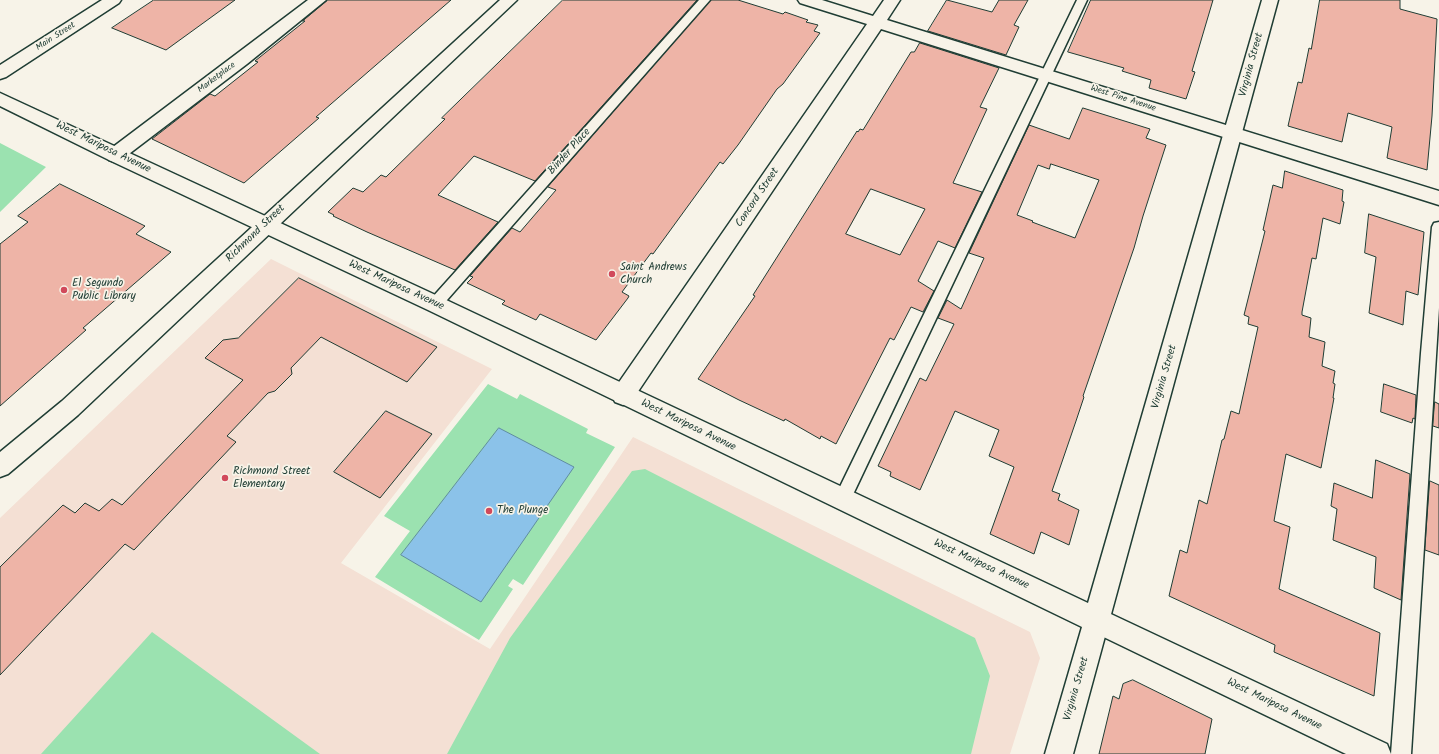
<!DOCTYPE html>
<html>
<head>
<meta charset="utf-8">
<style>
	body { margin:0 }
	canvas { display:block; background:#f7f3e8 }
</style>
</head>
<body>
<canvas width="1439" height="754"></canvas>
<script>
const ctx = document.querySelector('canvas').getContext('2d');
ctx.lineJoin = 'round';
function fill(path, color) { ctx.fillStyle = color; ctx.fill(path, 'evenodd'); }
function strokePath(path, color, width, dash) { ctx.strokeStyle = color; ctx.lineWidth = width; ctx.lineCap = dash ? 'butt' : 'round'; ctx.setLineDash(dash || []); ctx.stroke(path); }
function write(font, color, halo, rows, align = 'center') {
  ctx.font = font + ' Kalam,sans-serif'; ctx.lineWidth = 3.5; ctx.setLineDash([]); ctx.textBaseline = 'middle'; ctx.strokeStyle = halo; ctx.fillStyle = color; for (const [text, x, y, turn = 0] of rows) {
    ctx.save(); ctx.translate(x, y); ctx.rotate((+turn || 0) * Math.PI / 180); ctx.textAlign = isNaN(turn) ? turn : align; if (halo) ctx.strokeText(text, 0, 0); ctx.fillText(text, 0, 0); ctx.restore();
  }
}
const built = new Path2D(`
	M 271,259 L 492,369 L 341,563 L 490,649 L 633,437 L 1030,632 L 1040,658 L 1010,754 L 0,754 L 0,518 Z`);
const green = new Path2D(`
	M 0,143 L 46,167 L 0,212 Z
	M 488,384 L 517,399 L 520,394 L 588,429 L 586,433 L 615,447 L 523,585 L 513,579 L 508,586 L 513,589 L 479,640 L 375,577 L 410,531 L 384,516 Z
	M 645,469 L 975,638 L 990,676 L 971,754 L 447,754 L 510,638 L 632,471 Z
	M 152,632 L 320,754 L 41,754 Z`);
const water = new Path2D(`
	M 499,428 L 574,467 L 481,602 L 401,555 Z`);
const building = new Path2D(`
	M 154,0 L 235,0 L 166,50 L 112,28 Z
	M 328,0 L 451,0 L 316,117 L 319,118 L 244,183 L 152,139 L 210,94 L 215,96 L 258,62 L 255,61 L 305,21 L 303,21 Z
	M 563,0 L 697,0 L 535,181 L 474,156 L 438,195 L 498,222 L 455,270 L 367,232 L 333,216 L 334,215 L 328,212 L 353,188 L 363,192 L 381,175 L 386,177 L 445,119 L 442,118 Z
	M 711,0 L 738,0 L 783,14 L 785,12 L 808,20 L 806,22 L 818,25 L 814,31 L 820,33 L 783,84 L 777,89 L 738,145 L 723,164 L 720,162 L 653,254 L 651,253 L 622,292 L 629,296 L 628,298 L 596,340 L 540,314 L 536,320 L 502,304 L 505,301 L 467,283 L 473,277 L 470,276 L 512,228 L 520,232 L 556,190 L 548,187 Z
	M 947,0 L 992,12 L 999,0 L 1028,0 L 1014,25 L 1019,27 L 1006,55 L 928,31 Z
	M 1091,0 L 1213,0 L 1192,71 L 1195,72 L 1186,99 L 1149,88 L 1151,80 L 1122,71 L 1124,68 L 1068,52 Z
	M 1320,0 L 1400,0 L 1400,9 L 1437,19 L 1432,116 L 1427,170 L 1387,158 L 1392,127 L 1348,113 L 1342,142 L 1288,126 L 1298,82 L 1302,83 L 1309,48 L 1311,49 Z
	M 920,43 L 999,68 L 980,107 L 987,109 L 953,183 L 982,192 L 955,248 L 938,241 L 918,281 L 934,291 L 923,312 L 911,307 L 894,340 L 890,338 L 836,444 L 821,436 L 820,439 L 785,419 L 784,421 L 739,400 L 698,379 L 755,296 L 753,295 L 857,131 L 858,132 L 860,129 L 863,130 L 911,52 L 914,52 ZM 871,189 L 925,209 L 900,255 L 846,234 Z
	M 1083,108 L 1150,129 L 1146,138 L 1166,145 L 1143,216 L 1134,248 L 1083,396 L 1084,397 L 1076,421 L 1052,491 L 1060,494 L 1058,500 L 1079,510 L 1069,545 L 1041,532 L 1034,554 L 990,534 L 1014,467 L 989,456 L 999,430 L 955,411 L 920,490 L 890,476 L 891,472 L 878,466 L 920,378 L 926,381 L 954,324 L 938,318 L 947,300 L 961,309 L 984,258 L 969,253 L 1029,125 L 1069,139 ZM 1051,164 L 1099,180 L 1075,238 L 1032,222 L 1033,221 L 1017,215 L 1038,165 L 1049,169 Z
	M 1285,171 L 1343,190 L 1342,201 L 1344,202 L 1340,224 L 1323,218 L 1316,259 L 1312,258 L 1302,312 L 1302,315 L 1311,318 L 1309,337 L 1325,342 L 1322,366 L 1335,371 L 1333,383 L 1335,384 L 1333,398 L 1334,398 L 1321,468 L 1286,454 L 1274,521 L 1290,527 L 1279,589 L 1380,633 L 1374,696 L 1274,652 L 1275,645 L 1169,596 L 1180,550 L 1187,553 L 1199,500 L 1207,504 L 1222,440 L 1224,439 L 1231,411 L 1239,414 L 1258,327 L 1248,324 L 1249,317 L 1244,315 L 1265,231 L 1263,230 L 1273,185 L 1282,188 Z
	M 60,184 L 145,226 L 136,234 L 171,252 L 83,328 L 86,330 L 0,406 L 0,244 L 28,222 L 18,216 Z
	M 1369,214 L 1424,232 L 1418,295 L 1406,291 L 1403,325 L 1369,313 L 1376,257 L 1365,253 Z
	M 299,278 L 437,347 L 407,382 L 321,337 L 291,368 L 292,374 L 275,391 L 268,393 L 227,436 L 236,442 L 134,550 L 125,544 L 0,675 L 0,567 L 63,505 L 75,513 L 85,503 L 99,511 L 112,499 L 122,505 L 243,380 L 205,358 L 223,340 L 238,338 Z
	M 1384,384 L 1416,395 L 1415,419 L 1413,418 L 1412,423 L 1381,412 Z
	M 1435,402 L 1439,404 L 1439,428 L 1433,426 Z
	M 386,411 L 432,434 L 380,498 L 334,472 Z
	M 1376,460 L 1410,474 L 1401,600 L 1374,588 L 1376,557 L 1333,540 L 1337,509 L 1331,506 L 1334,483 L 1372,498 Z
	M 1430,481 L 1439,485 L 1439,555 L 1425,550 Z
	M 1133,680 L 1212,719 L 1205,754 L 1099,754 L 1113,696 L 1119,699 L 1123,684 Z`);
const lane = new Path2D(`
	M 699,0 L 710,0 L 440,308 L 435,310 L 430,308 L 428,304 L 430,300 Z
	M 1077,0 L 1087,0 L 848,505 L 842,508 L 836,505 L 834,500 L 836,495 Z
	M 1439,222 L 1439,308 L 1411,754 L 1391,754 L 1421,353 L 1432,227 L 1434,223 Z`);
const street = new Path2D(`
	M 308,0 L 326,0 L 247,64 L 121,160 L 115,162 L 109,160 L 106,155 L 109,150 Z
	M 500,0 L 517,0 L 78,415 L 8,474 L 0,477 L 0,452 L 62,401 Z
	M 798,0 L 822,0 L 873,16 L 884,0 L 900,0 L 887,20 L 1439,191 L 1439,205 L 881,29 L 631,402 L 623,405 L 615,402 L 612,395 L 615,388 L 867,24 L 800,3 Z
	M 1096,607 L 1387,744 L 1391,754 L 1346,754 L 1087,629 L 1083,620 L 1087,611 Z`);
const secondary = new Path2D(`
	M 102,0 L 121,0 L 119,3 L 6,77 L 0,79 L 0,65 Z
	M 1262,0 L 1278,0 L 1073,754 L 1045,754 L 1082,627 L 428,310 L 109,160 L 0,106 L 0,93 L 442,298 L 1088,603 Z`);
const markers = [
	[612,274,4,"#d1495b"],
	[64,290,4,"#d1495b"],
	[225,478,4,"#d1495b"],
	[489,511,4,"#d1495b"]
];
const farStreetnames = [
	["Main Street",56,37,-33],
	["Marketplace",217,78,-37],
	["West Pine Avenue",1123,99,18]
];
const streetNames = [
	["Virginia Street",1252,65,-75],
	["West Mariposa Avenue",103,148,26],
	["Binder Place",570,152,-48],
	["Concord Street",758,198,-56],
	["Richmond Street",256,234,-44],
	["West Mariposa Avenue",396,286,25],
	["Virginia Street",1165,377,-74],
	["West Mariposa Avenue",688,426,26],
	["West Mariposa Avenue",981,565,25],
	["Virginia Street",1077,689,-74],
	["West Mariposa Avenue",1274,705,26]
];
const poiNames = [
	["Saint Andrews",620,268],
	["Church",620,281],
	["El Segundo",72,284],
	["Public Library",72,297],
	["Richmond Street",233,472],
	["Elementary",233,485],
	["The Plunge",497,511]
];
fill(built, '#f4e0d4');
fill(green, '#9be2b0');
fill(water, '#8bc2e9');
strokePath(water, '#608da1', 1);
fill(building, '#eeb4a7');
strokePath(building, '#1f3d34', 1);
strokePath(lane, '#1f3d34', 3);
strokePath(street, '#1f3d34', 3);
strokePath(secondary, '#1f3d34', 3);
fill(lane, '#f7f3e8');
fill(street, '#f7f3e8');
fill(secondary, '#f7f3e8');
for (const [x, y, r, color] of markers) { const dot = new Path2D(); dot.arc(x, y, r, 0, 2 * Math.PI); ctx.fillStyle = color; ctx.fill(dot); strokePath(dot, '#f7f3e8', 1.5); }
write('9px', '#1f3d34', '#f7f3e8', farStreetnames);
write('11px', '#1f3d34', '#f7f3e8', streetNames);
write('11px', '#1f3d34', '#f7f3e8', poiNames, 'left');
</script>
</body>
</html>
